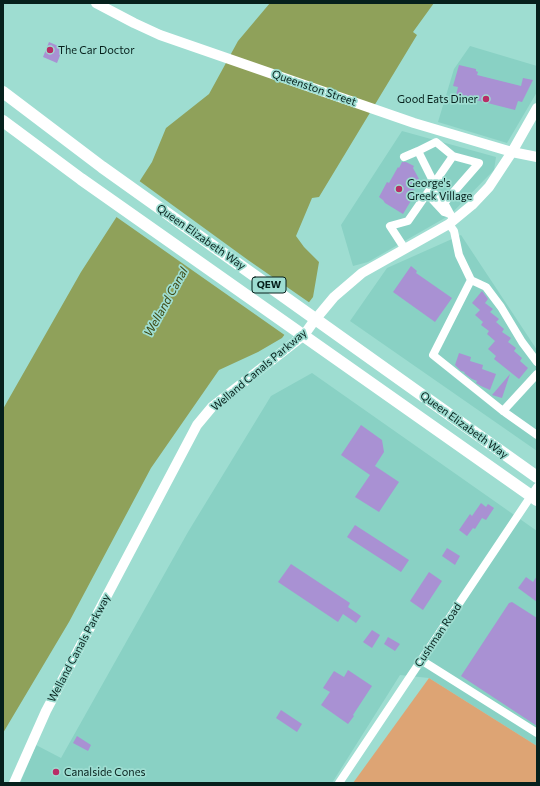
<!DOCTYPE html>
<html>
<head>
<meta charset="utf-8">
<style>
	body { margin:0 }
	#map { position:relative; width:540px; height:786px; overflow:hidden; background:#9eddd1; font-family:Commissioner,sans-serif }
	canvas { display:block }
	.frame { position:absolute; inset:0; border:4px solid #06201c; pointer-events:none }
</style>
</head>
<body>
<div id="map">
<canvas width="540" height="786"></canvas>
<div class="frame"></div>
</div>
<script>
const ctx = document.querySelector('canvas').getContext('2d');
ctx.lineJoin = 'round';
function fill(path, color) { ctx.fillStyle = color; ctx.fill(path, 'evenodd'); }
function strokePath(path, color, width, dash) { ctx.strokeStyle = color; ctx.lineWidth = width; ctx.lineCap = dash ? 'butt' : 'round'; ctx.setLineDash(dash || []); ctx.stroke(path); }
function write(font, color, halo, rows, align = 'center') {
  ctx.font = font + ' Commissioner,sans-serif'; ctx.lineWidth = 3.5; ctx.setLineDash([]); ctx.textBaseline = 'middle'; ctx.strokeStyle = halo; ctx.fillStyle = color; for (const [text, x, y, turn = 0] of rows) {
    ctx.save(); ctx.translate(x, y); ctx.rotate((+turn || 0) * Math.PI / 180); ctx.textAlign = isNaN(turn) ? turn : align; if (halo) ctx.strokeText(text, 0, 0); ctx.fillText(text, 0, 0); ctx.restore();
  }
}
const built = new Path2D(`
	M 470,46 L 537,66 L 537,92 L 507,143 L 438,122 L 454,69 Z
	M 402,131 L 496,157 L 494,170 L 450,215 L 368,262 L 353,266 L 341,225 Z
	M 461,235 L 537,350 L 537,451 L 350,321 L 387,268 Z
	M 312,373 L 537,531 L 537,746 L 429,678 L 400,675 L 332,783 L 20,783 L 36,745 L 61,758 L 188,532 L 271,396 Z`);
const green = new Path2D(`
	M 429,678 L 537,746 L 537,783 L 353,783 Z`);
const water = new Path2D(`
	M 270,3 L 434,3 L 413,32 L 417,35 L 319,197 L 312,198 L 296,236 L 304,247 L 319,262 L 313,297 L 282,338 L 258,352 L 219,370 L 151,468 L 69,622 L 3,733 L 3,409 L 81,272 L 152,162 L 166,128 L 209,94 L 238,41 Z`);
const pier = new Path2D(`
	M 138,180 L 248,260 L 310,303 L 286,336 L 115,216 Z`);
const building = new Path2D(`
	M 49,42 L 63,48 L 57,63 L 43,57 Z
	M 459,65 L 476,69 L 476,71 L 478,72 L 477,75 L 521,86 L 523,78 L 533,80 L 522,102 L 518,101 L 515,110 L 456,95 L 458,87 L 453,86 Z
	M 402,162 L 406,162 L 414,166 L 413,168 L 419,179 L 411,195 L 412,199 L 403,214 L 385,203 L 383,200 L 379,197 L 387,182 L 389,183 L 398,167 L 399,168 Z
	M 411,266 L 417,271 L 416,273 L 452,298 L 435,322 L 393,292 Z
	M 482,291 L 488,299 L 485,303 L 493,309 L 490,312 L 499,319 L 496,322 L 504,329 L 502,332 L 511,338 L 508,342 L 516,348 L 514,351 L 522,358 L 520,361 L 528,368 L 519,379 L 494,359 L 496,356 L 488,349 L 495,341 L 487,334 L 489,331 L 481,325 L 483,322 L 475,315 L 480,310 L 472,303 Z
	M 459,353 L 471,357 L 470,361 L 483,365 L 482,369 L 496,374 L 490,390 L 481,386 L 476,383 L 477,381 L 472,379 L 464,373 L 465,372 L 461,371 L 455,365 Z
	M 510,374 L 502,398 L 492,395 Z
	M 361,425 L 382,440 L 384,452 L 375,466 L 399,482 L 379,512 L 355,497 L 370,475 L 341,455 Z
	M 481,503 L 486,507 L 488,504 L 494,508 L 486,520 L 482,518 L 475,529 L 473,528 L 467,536 L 459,530 L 470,514 L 472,516 Z
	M 355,525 L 409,560 L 401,572 L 347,537 Z
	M 447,548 L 460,556 L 455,565 L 442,556 Z
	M 291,564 L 350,603 L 348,607 L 361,616 L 356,623 L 343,614 L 338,622 L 278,582 Z
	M 429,572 L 442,581 L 423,610 L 410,601 Z
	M 537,576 L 537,602 L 518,588 L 526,577 L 533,582 Z
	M 512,602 L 537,618 L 537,726 L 461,676 L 509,603 Z
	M 372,630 L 380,635 L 372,648 L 363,642 Z
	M 388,637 L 400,644 L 395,651 L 384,644 Z
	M 348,670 L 372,686 L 353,715 L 354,716 L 348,724 L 321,705 L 330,692 L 323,688 L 334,671 L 344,677 Z
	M 281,710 L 302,724 L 297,732 L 276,718 Z
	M 77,736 L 91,745 L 88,751 L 73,743 Z`);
const minor = new Path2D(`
	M 418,151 L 436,142 L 453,156
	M 404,157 L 418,151 L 434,183
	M 430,191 L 432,193 C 444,196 447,211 454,220
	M 432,193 L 431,198 L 444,212 L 450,214
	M 449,224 L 454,231 L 459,255 L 471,280 L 486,287 L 501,307 L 522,342 L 537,362
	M 405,249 L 390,226 L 408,221 L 453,156 L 479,163 L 444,203
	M 471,280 L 433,355 L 503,411 L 537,435
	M 503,411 L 537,374
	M 421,660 L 537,733
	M 339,783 L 537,487`);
const major = new Path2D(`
	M 96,3 L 134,23 L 160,35 L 414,123 L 512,152 L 537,157
	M 14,783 L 46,711 L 197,425 L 212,407 L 304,335 L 314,321 L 334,297 L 362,273 L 449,224 L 472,205 L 489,187 L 512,152 L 537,108`);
const highway = new Path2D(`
	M 3,92 L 102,167 L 537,477
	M 3,121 L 81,179 L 537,500`);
const markers = [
	[50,50,4,"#b82d66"],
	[486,99,4,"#b82d66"],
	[399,189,4,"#b82d66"],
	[56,772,4,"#b82d66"]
];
const shields = [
	[269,285,34]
];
const shieldNames = [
	["QEW",269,285]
];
const poiNames = [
	["The Car Doctor",58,50],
	["Good Eats Diner",478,99,"right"],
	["George's",407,183],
	["Greek Village",407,196],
	["Canalside Cones",64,772]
];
const streetNames = [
	["Queenston Street",314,88,19],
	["Queen Elizabeth Way",201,237,35],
	["Welland Canals Parkway",259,370,-40],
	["Queen Elizabeth Way",464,425,36],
	["Cushman Road",438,635,-56],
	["Welland Canals Parkway",79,648,-62]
];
const waterNames = [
	["Welland Canal",166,302,-61]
];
fill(built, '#89d1c4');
fill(green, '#dda474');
fill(water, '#8fa15a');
fill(pier, '#9eddd1');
fill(building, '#a991d3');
strokePath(minor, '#fff', 8);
strokePath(major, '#fff', 10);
strokePath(highway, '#fff', 12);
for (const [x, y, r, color] of markers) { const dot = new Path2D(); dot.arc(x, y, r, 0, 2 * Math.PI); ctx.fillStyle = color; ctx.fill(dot); strokePath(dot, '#9eddd1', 1.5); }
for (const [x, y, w] of shields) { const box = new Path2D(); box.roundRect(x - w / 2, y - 8, w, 16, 3); ctx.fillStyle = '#9eddd1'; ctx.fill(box); strokePath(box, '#06201c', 1); }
write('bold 10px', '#06201c', null, shieldNames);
write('11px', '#06201c', '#9eddd1', poiNames, 'left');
write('11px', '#06201c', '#9eddd1', streetNames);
write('italic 12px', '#3d4813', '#9eddd1', waterNames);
</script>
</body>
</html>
